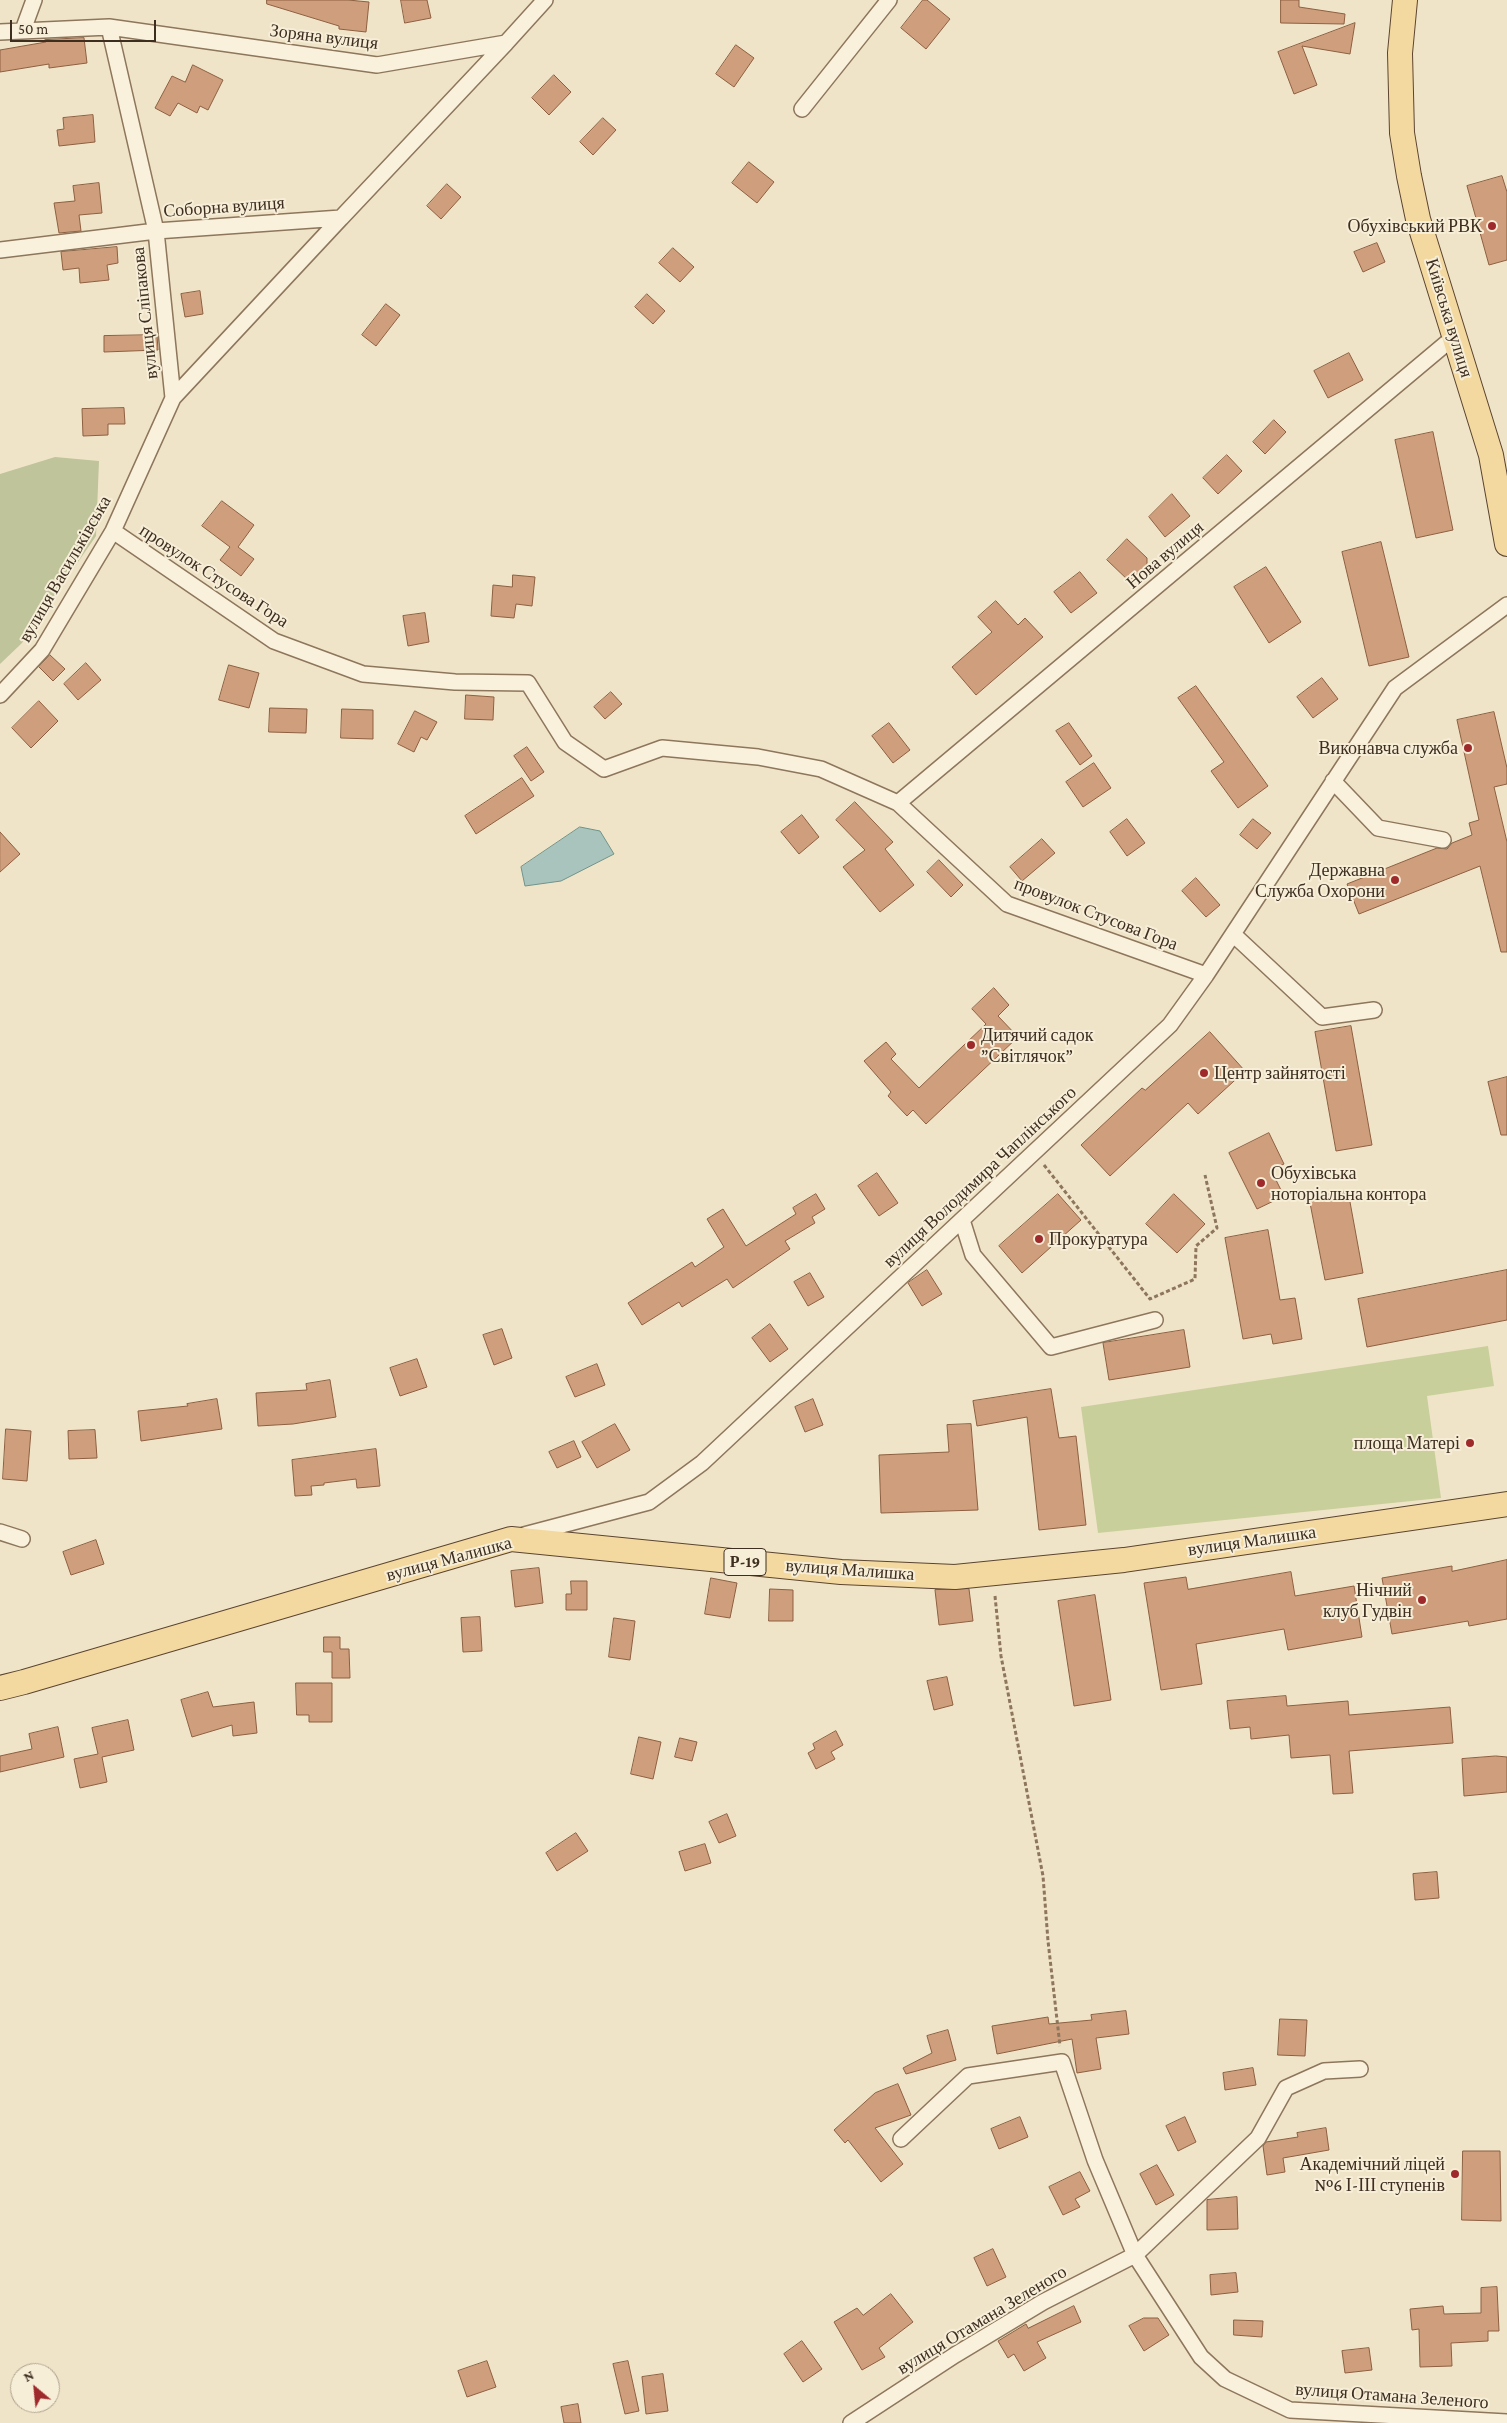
<!DOCTYPE html>
<html>
<head>
<meta charset="utf-8">
<style>
	body { margin:0 }
	#map { position:relative; width:1507px; height:2423px; overflow:hidden; background:#f0e4c8; font-family:"Crimson Pro",serif }
	canvas { display:block }
	.north { position:absolute; left:10px; top:2363px; width:50px; height:50px; box-sizing:border-box; background:#f7eed8; border:1px solid #ada18e; border-radius:50%; rotate:332deg; font-size:14px; font-weight:700; line-height:20px; text-align:center; color:#3d2e20 }
	.north::after { content:''; display:block; margin:auto; width:18px; height:22px; background:#9e2a2b; clip-path:polygon(50% 0,100% 100%,50% 72%,0 100%) }
	.scale { position:absolute; left:10px; top:20px; width:146px; height:22px; box-sizing:border-box; border:2px solid #3d2e20; border-top:0; padding-left:6px; font-size:15px; line-height:18px; white-space:nowrap; color:#3d2e20; -webkit-text-stroke:4px #f7eed8; paint-order:stroke }
</style>
</head>
<body>
<div id="map">
<canvas width="1507" height="2423"></canvas>
<div class="north">N</div>
<div class="scale">50 m</div>
</div>
<script>
const ctx = document.querySelector('canvas').getContext('2d');
ctx.lineJoin = 'round';
function fill(path, color) { ctx.fillStyle = color; ctx.fill(path, 'evenodd'); }
function strokePath(path, color, width, dash) { ctx.strokeStyle = color; ctx.lineWidth = width; ctx.lineCap = dash ? 'butt' : 'round'; ctx.setLineDash(dash || []); ctx.stroke(path); }
function write(font, color, halo, rows, align = 'center') {
  ctx.font = font + ' "Crimson Pro",serif'; ctx.lineWidth = 4; ctx.setLineDash([]); ctx.textBaseline = 'middle'; ctx.strokeStyle = halo; ctx.fillStyle = color; for (const [text, x, y, turn = 0] of rows) {
    ctx.save(); ctx.translate(x, y); ctx.rotate((+turn || 0) * Math.PI / 180); ctx.textAlign = isNaN(turn) ? turn : align; if (halo) ctx.strokeText(text, 0, 0); ctx.fillText(text, 0, 0); ctx.restore();
  }
}
const green = new Path2D(`
	M 1488,1346 L 1494,1386 L 1427,1396 L 1441,1498 L 1098,1533 L 1081,1407 Z`);
const cemetery = new Path2D(`
	M 55,457 L 99,461 L 96,536 L 22,643 L 0,664 L 0,474 Z`);
const water = new Path2D(`
	M 580,827 L 600,831 L 614,854 L 561,881 L 525,886 L 521,867 Z`);
const building = new Path2D(`
	M 267,0 L 348,0 L 369,2 L 366,32 L 339,29 L 339,26 L 267,4 Z
	M 401,0 L 427,0 L 431,18 L 405,23 Z
	M 923,0 L 927,0 L 950,19 L 926,49 L 901,28 Z
	M 1281,0 L 1299,0 L 1299,7 L 1345,14 L 1344,24 L 1281,23 Z
	M 1355,23 L 1350,54 L 1302,46 L 1317,85 L 1294,94 L 1278,52 Z
	M 84,38 L 87,63 L 49,68 L 49,64 L 0,72 L 0,50 L 46,42 L 45,40 Z
	M 736,45 L 754,58 L 734,87 L 716,74 Z
	M 193,65 L 223,80 L 208,110 L 200,106 L 197,113 L 178,103 L 170,116 L 155,108 L 172,76 L 185,82 Z
	M 554,75 L 571,92 L 549,115 L 532,98 Z
	M 93,115 L 95,142 L 59,146 L 57,130 L 64,129 L 63,118 Z
	M 603,118 L 616,130 L 593,155 L 580,142 Z
	M 749,162 L 774,182 L 757,203 L 732,183 Z
	M 1502,176 L 1507,192 L 1507,260 L 1489,265 L 1467,186 Z
	M 99,183 L 102,213 L 79,215 L 81,231 L 59,233 L 54,203 L 75,201 L 73,186 Z
	M 447,184 L 461,197 L 441,219 L 427,206 Z
	M 1377,243 L 1385,262 L 1363,272 L 1354,252 Z
	M 117,247 L 118,263 L 107,265 L 109,280 L 80,283 L 79,268 L 63,270 L 61,252 Z
	M 673,248 L 694,267 L 680,282 L 659,263 Z
	M 200,291 L 203,314 L 185,317 L 181,294 Z
	M 647,294 L 665,311 L 653,324 L 635,307 Z
	M 386,304 L 400,315 L 376,346 L 362,335 Z
	M 157,335 L 158,350 L 104,352 L 104,336 Z
	M 1349,353 L 1363,380 L 1328,398 L 1314,371 Z
	M 124,408 L 125,424 L 108,424 L 108,435 L 83,436 L 82,409 Z
	M 1274,420 L 1286,432 L 1265,454 L 1253,442 Z
	M 1433,432 L 1453,530 L 1416,538 L 1395,440 Z
	M 1227,455 L 1242,471 L 1218,494 L 1203,478 Z
	M 1172,494 L 1190,516 L 1165,537 L 1149,517 Z
	M 222,501 L 254,525 L 238,547 L 254,559 L 241,576 L 220,560 L 230,547 L 202,526 Z
	M 1127,539 L 1147,558 L 1147,564 L 1130,582 L 1107,560 Z
	M 1381,542 L 1409,657 L 1369,666 L 1342,552 Z
	M 1266,567 L 1301,622 L 1269,643 L 1234,587 Z
	M 1080,572 L 1097,593 L 1071,613 L 1054,592 Z
	M 513,575 L 535,577 L 532,606 L 516,604 L 514,618 L 491,616 L 493,585 L 512,587 Z
	M 996,601 L 1018,625 L 1025,618 L 1043,637 L 976,695 L 952,667 L 992,632 L 978,617 Z
	M 425,613 L 429,642 L 408,646 L 403,616 Z
	M 50,655 L 65,669 L 53,681 L 39,667 Z
	M 86,663 L 101,680 L 78,700 L 64,684 Z
	M 229,665 L 259,673 L 249,708 L 219,700 Z
	M 1322,678 L 1338,699 L 1313,718 L 1297,697 Z
	M 1196,686 L 1268,786 L 1238,808 L 1211,771 L 1224,762 L 1178,698 Z
	M 611,692 L 622,704 L 605,719 L 594,707 Z
	M 466,695 L 494,697 L 493,720 L 465,719 Z
	M 39,701 L 58,721 L 31,748 L 12,728 Z
	M 270,708 L 307,709 L 306,733 L 269,732 Z
	M 342,709 L 373,710 L 373,739 L 341,738 Z
	M 415,711 L 437,722 L 427,740 L 421,737 L 414,752 L 398,744 Z
	M 1494,712 L 1507,768 L 1507,784 L 1494,787 L 1507,842 L 1507,952 L 1501,952 L 1480,866 L 1359,914 L 1347,884 L 1437,848 L 1447,849 L 1452,843 L 1472,835 L 1469,823 L 1479,820 L 1457,720 Z
	M 889,723 L 910,750 L 893,763 L 872,736 Z
	M 1069,723 L 1092,756 L 1080,765 L 1056,731 Z
	M 527,747 L 544,772 L 531,781 L 514,756 Z
	M 1094,763 L 1111,788 L 1083,807 L 1066,782 Z
	M 522,778 L 534,796 L 476,834 L 465,816 Z
	M 855,802 L 893,842 L 885,849 L 914,885 L 880,912 L 843,867 L 865,850 L 836,820 Z
	M 802,815 L 819,837 L 799,854 L 781,832 Z
	M 1127,819 L 1145,843 L 1127,856 L 1110,832 Z
	M 1253,819 L 1271,833 L 1257,849 L 1240,835 Z
	M 0,832 L 20,854 L 0,872 Z
	M 1042,839 L 1055,853 L 1022,881 L 1010,867 Z
	M 939,860 L 963,885 L 951,897 L 927,872 Z
	M 1196,878 L 1220,905 L 1206,917 L 1182,891 Z
	M 994,988 L 1009,1005 L 998,1016 L 1018,1037 L 926,1124 L 913,1110 L 907,1116 L 888,1096 L 891,1092 L 864,1061 L 886,1042 L 896,1054 L 891,1059 L 919,1088 L 986,1024 L 972,1009 Z
	M 1351,1026 L 1372,1145 L 1336,1151 L 1315,1032 Z
	M 1210,1032 L 1245,1071 L 1198,1114 L 1188,1103 L 1110,1176 L 1081,1145 L 1142,1088 L 1145,1090 Z
	M 1507,1077 L 1507,1135 L 1501,1135 L 1488,1082 Z
	M 1269,1133 L 1284,1164 L 1271,1170 L 1284,1196 L 1257,1209 L 1229,1153 Z
	M 877,1173 L 898,1203 L 879,1216 L 858,1186 Z
	M 1348,1191 L 1363,1273 L 1325,1280 L 1309,1198 Z
	M 816,1194 L 825,1209 L 812,1217 L 815,1223 L 785,1241 L 790,1249 L 733,1288 L 727,1279 L 682,1307 L 679,1302 L 642,1325 L 628,1303 L 692,1262 L 695,1267 L 724,1247 L 707,1219 L 723,1209 L 746,1246 L 796,1214 L 793,1208 Z
	M 1058,1194 L 1081,1220 L 1022,1273 L 999,1246 Z
	M 1174,1194 L 1205,1224 L 1177,1253 L 1146,1224 Z
	M 1268,1230 L 1280,1300 L 1295,1298 L 1302,1339 L 1273,1344 L 1271,1334 L 1243,1339 L 1225,1238 Z
	M 927,1270 L 942,1294 L 922,1306 L 908,1283 Z
	M 1507,1270 L 1507,1320 L 1367,1347 L 1358,1299 Z
	M 810,1273 L 824,1297 L 808,1306 L 794,1282 Z
	M 770,1324 L 788,1349 L 770,1362 L 752,1338 Z
	M 502,1329 L 512,1358 L 494,1365 L 483,1335 Z
	M 1184,1330 L 1190,1367 L 1109,1380 L 1103,1343 Z
	M 417,1359 L 427,1387 L 400,1396 L 390,1368 Z
	M 597,1364 L 605,1385 L 575,1397 L 566,1377 Z
	M 330,1380 L 336,1417 L 293,1424 L 258,1426 L 256,1393 L 307,1390 L 306,1384 Z
	M 1051,1389 L 1059,1438 L 1076,1436 L 1086,1525 L 1039,1530 L 1027,1417 L 977,1426 L 973,1401 Z
	M 217,1399 L 222,1429 L 141,1441 L 138,1411 L 188,1406 L 187,1404 Z
	M 813,1399 L 823,1425 L 805,1432 L 795,1407 Z
	M 615,1424 L 630,1450 L 597,1468 L 582,1442 Z
	M 971,1424 L 978,1510 L 881,1513 L 879,1455 L 949,1452 L 947,1425 Z
	M 6,1429 L 31,1431 L 27,1481 L 3,1479 Z
	M 95,1430 L 97,1458 L 69,1459 L 68,1431 Z
	M 574,1441 L 581,1457 L 557,1468 L 549,1452 Z
	M 376,1449 L 380,1486 L 357,1488 L 356,1479 L 324,1483 L 324,1485 L 311,1486 L 312,1495 L 295,1496 L 292,1460 Z
	M 96,1540 L 104,1564 L 71,1575 L 63,1552 Z
	M 1507,1560 L 1507,1619 L 1469,1626 L 1468,1621 L 1392,1634 L 1382,1578 L 1452,1566 L 1452,1571 Z
	M 539,1568 L 543,1603 L 515,1607 L 511,1571 Z
	M 1291,1572 L 1295,1596 L 1354,1586 L 1362,1637 L 1288,1650 L 1284,1629 L 1196,1644 L 1202,1684 L 1161,1690 L 1144,1583 L 1186,1577 L 1188,1589 Z
	M 711,1578 L 737,1583 L 730,1618 L 705,1614 Z
	M 571,1581 L 587,1581 L 587,1610 L 566,1610 L 566,1594 L 571,1594 Z
	M 770,1589 L 793,1590 L 793,1621 L 769,1621 Z
	M 969,1589 L 973,1621 L 939,1625 L 935,1590 Z
	M 1095,1595 L 1111,1700 L 1074,1706 L 1058,1601 Z
	M 480,1617 L 482,1651 L 463,1652 L 461,1618 Z
	M 614,1618 L 635,1621 L 630,1660 L 609,1657 Z
	M 324,1637 L 340,1637 L 340,1649 L 349,1649 L 350,1678 L 332,1678 L 332,1652 L 324,1652 Z
	M 947,1677 L 953,1705 L 934,1710 L 927,1681 Z
	M 296,1683 L 332,1683 L 332,1722 L 309,1722 L 309,1715 L 297,1715 Z
	M 208,1692 L 213,1707 L 254,1702 L 257,1733 L 233,1736 L 232,1725 L 192,1737 L 181,1700 Z
	M 1286,1696 L 1287,1706 L 1348,1701 L 1349,1715 L 1450,1707 L 1453,1743 L 1349,1751 L 1353,1793 L 1333,1794 L 1330,1755 L 1291,1758 L 1289,1735 L 1251,1739 L 1250,1727 L 1230,1729 L 1227,1701 Z
	M 128,1720 L 134,1750 L 102,1757 L 107,1782 L 80,1788 L 74,1759 L 98,1754 L 92,1728 Z
	M 58,1727 L 64,1757 L 0,1772 L 0,1756 L 32,1749 L 29,1734 Z
	M 836,1731 L 843,1745 L 831,1752 L 835,1759 L 816,1769 L 808,1753 L 815,1749 L 813,1744 Z
	M 639,1737 L 661,1742 L 653,1779 L 631,1774 Z
	M 680,1738 L 697,1742 L 692,1761 L 675,1757 Z
	M 1496,1756 L 1507,1757 L 1507,1792 L 1464,1796 L 1462,1759 Z
	M 727,1814 L 736,1836 L 719,1843 L 709,1822 Z
	M 576,1833 L 588,1851 L 557,1871 L 546,1853 Z
	M 705,1844 L 711,1863 L 685,1871 L 679,1852 Z
	M 1437,1872 L 1439,1898 L 1415,1900 L 1413,1874 Z
	M 1126,2011 L 1129,2034 L 1096,2038 L 1101,2069 L 1077,2073 L 1072,2039 L 997,2054 L 992,2026 L 1048,2017 L 1049,2024 L 1092,2020 L 1091,2015 Z
	M 1280,2019 L 1307,2020 L 1305,2056 L 1278,2055 Z
	M 948,2030 L 956,2060 L 906,2074 L 903,2068 L 932,2053 L 927,2036 Z
	M 1253,2068 L 1256,2085 L 1225,2090 L 1223,2073 Z
	M 898,2084 L 911,2115 L 875,2128 L 903,2164 L 881,2182 L 848,2140 L 845,2143 L 834,2130 L 875,2093 Z
	M 1020,2117 L 1028,2137 L 999,2149 L 991,2129 Z
	M 1185,2117 L 1196,2142 L 1178,2151 L 1166,2126 Z
	M 1326,2128 L 1329,2150 L 1283,2158 L 1285,2172 L 1267,2175 L 1263,2146 L 1266,2142 L 1298,2137 L 1297,2133 Z
	M 1463,2151 L 1500,2151 L 1501,2221 L 1462,2220 Z
	M 1157,2165 L 1174,2195 L 1156,2205 L 1140,2174 Z
	M 1080,2172 L 1090,2191 L 1075,2199 L 1080,2207 L 1063,2215 L 1049,2187 Z
	M 1237,2197 L 1238,2229 L 1207,2230 L 1207,2200 Z
	M 993,2249 L 1006,2277 L 987,2286 L 974,2258 Z
	M 1236,2273 L 1238,2292 L 1211,2295 L 1210,2275 Z
	M 1497,2287 L 1499,2331 L 1488,2331 L 1488,2341 L 1451,2343 L 1452,2366 L 1420,2367 L 1419,2329 L 1412,2330 L 1410,2309 L 1443,2306 L 1444,2314 L 1481,2313 L 1481,2288 Z
	M 891,2294 L 913,2322 L 879,2348 L 885,2357 L 862,2370 L 834,2322 L 857,2308 L 863,2315 Z
	M 1074,2306 L 1081,2322 L 1037,2342 L 1046,2358 L 1024,2371 L 1014,2354 L 1008,2358 L 998,2341 L 1026,2324 L 1028,2328 Z
	M 1144,2318 L 1158,2318 L 1169,2335 L 1144,2351 L 1129,2326 Z
	M 1234,2320 L 1263,2321 L 1262,2337 L 1234,2335 Z
	M 802,2341 L 822,2369 L 803,2382 L 784,2354 Z
	M 1369,2348 L 1372,2370 L 1345,2373 L 1342,2351 Z
	M 487,2361 L 496,2387 L 467,2397 L 458,2371 Z
	M 628,2361 L 639,2411 L 625,2414 L 613,2364 Z
	M 663,2374 L 668,2411 L 646,2414 L 642,2377 Z
	M 578,2404 L 581,2423 L 564,2423 L 561,2407 Z`);
const path = new Path2D(`
	M 1044,1165 L 1150,1299 L 1195,1279 L 1196,1246 L 1217,1228 L 1205,1175
	M 995,1596 L 1001,1656 L 1043,1876 L 1048,1941 L 1060,2046`);
const street = new Path2D(`
	M 109,27 L 377,65 L 506,43 L 545,0
	M 23,30 L 34,0
	M 0,32 L 109,27 L 156,231 L 341,218 L 506,43
	M 802,109 L 889,0
	M 0,250 L 156,231 L 173,398
	M 113,531 L 274,641 L 363,674 L 455,682 L 528,683 L 565,742 L 604,769 L 662,748 L 758,757 L 821,769 L 898,803 L 1007,904 L 1206,975
	M 0,695 L 42,650 L 113,531 L 173,398 L 341,218
	M 1333,781 L 1378,828 L 1443,840
	M 898,803 L 1455,336
	M 1233,934 L 1322,1017 L 1374,1010
	M 962,1220 L 973,1255 L 1051,1347 L 1155,1320
	M 0,1532 L 22,1539
	M 524,1535 L 649,1502 L 702,1463 L 1170,1025 L 1206,975 L 1395,688 L 1507,605
	M 901,2139 L 968,2076 L 1062,2062 L 1095,2160 L 1135,2255 L 1258,2138 L 1286,2088 L 1324,2071 L 1360,2069
	M 851,2423 L 955,2355 L 1043,2302 L 1135,2255 L 1201,2357 L 1225,2379 L 1290,2410 L 1507,2422`);
const primary = new Path2D(`
	M 1405,0 L 1400,53 L 1402,133 L 1409,176 L 1418,219 L 1491,455 L 1507,544
	M 0,1688 L 24,1682 L 511,1539 L 841,1572 L 955,1577 L 1124,1560 L 1507,1504`);
const markers = [
	[1492,226,5,"#9e2a2b"],
	[1468,748,5,"#9e2a2b"],
	[1395,880,5,"#9e2a2b"],
	[971,1045,5,"#9e2a2b"],
	[1204,1073,5,"#9e2a2b"],
	[1261,1183,5,"#9e2a2b"],
	[1039,1239,5,"#9e2a2b"],
	[1470,1443,5,"#9e2a2b"],
	[1422,1600,5,"#9e2a2b"],
	[1455,2174,5,"#9e2a2b"]
];
const shields = [
	[745,1562,42]
];
const shieldNames = [
	["Р-19",745,1562]
];
const streetNames = [
	["Зоряна вулиця",324,37,7],
	["Соборна вулиця",224,207,-4],
	["вулиця Сліпакова",145,313,-96],
	["Київська вулиця",1449,318,73],
	["Нова вулиця",1165,555,-40],
	["вулиця Васильківська",65,569,-60],
	["провулок Стусова Гора",214,576,33],
	["провулок Стусова Гора",1096,914,21],
	["вулиця Володимира Чаплінського",980,1177,-43],
	["вулиця Малишка",1252,1541,-8],
	["вулиця Малишка",449,1559,-15],
	["вулиця Малишка",850,1570,4],
	["вулиця Отамана Зеленого",982,2320,-31],
	["вулиця Отамана Зеленого",1392,2396,4]
];
const poiNames = [
	["Обухівський РВК",1482,226],
	["Виконавча служба",1458,748],
	["Державна",1385,870],
	["Служба Охорони",1385,891],
	["Дитячий садок",981,1035,"left"],
	["”Світлячок”",981,1056,"left"],
	["Центр зайнятості",1214,1073,"left"],
	["Обухівська",1271,1173,"left"],
	["ноторіальна контора",1271,1194,"left"],
	["Прокуратура",1049,1239,"left"],
	["площа Матері",1460,1443],
	["Нічний",1412,1590],
	["клуб Гудвін",1412,1611],
	["Академічний ліцей",1445,2164],
	["№6 І-ІІІ ступенів",1445,2185]
];
fill(green, '#c9cf9b');
fill(cemetery, '#bfc49a');
fill(water, '#a9c4bc');
strokePath(water, '#6f938a', 1);
fill(building, '#cf9f7d');
strokePath(building, '#8d5f41', 1);
strokePath(street, '#8d765c', 18);
strokePath(primary, '#5b4430', 26);
strokePath(path, '#8d765c', 3, [4, 2.5]);
strokePath(street, '#faf1dc', 15);
strokePath(primary, '#f3d9a0', 24);
for (const [x, y, r, color] of markers) { const dot = new Path2D(); dot.arc(x, y, r, 0, 2 * Math.PI); ctx.fillStyle = color; ctx.fill(dot); strokePath(dot, '#f7eed8', 2); }
for (const [x, y, w] of shields) { const box = new Path2D(); box.roundRect(x - w / 2, y - 13.5, w, 27, 4); ctx.fillStyle = '#f7eed8'; ctx.fill(box); strokePath(box, '#3d2e20', 1); }
write('bold 16px', '#3d2e20', null, shieldNames);
write('18px', '#3d2e20', '#f7eed8', streetNames);
write('18px', '#3d2e20', '#f7eed8', poiNames, 'right');
</script>
</body>
</html>
